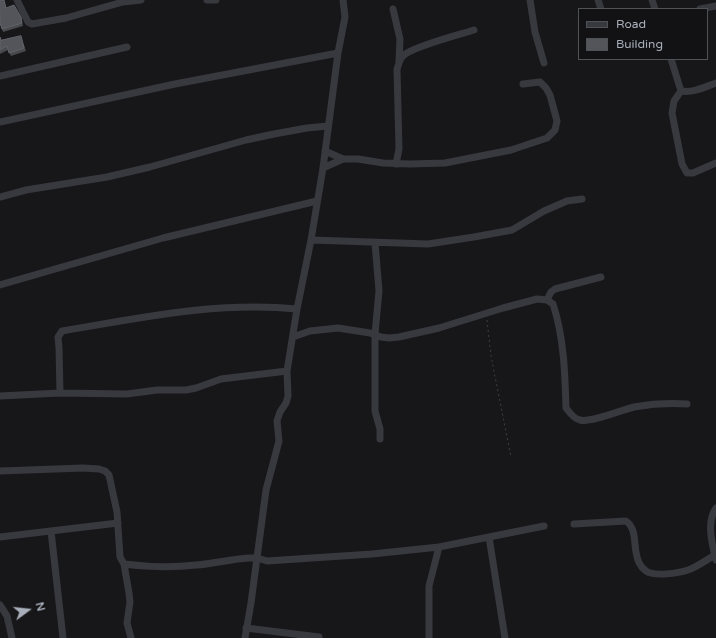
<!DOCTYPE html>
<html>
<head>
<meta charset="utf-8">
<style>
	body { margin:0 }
	#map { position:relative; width:716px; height:638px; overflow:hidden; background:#171719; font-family:"Varela Round",sans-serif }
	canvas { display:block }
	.legend { position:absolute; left:578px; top:8px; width:130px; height:52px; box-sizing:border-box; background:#121214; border:1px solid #4e5156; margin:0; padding:5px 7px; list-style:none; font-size:12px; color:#a8afba }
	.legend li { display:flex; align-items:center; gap:8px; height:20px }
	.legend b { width:20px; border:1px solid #4e5156 }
	.north { position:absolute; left:8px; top:590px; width:40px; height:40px; -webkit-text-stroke:3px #121214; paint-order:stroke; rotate:75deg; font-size:11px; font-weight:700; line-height:16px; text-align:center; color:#a8afba }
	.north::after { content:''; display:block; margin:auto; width:14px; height:18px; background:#a8afba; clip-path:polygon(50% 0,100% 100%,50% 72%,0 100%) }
</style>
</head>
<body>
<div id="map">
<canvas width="716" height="638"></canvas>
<ul class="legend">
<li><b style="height:5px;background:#37393f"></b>Road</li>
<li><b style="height:11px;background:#53555a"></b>Building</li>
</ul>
<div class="north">N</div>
</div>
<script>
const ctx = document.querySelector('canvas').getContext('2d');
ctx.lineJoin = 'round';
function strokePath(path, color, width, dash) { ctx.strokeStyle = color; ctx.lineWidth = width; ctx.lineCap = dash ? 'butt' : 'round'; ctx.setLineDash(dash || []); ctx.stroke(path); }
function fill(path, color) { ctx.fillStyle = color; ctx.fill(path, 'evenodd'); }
const path = new Path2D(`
	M 487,320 L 491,356 L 511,457`);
const street = new Path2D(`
	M 17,0 L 28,22 L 32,24 L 66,18 L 123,2 L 141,0
	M 207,0 L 216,0
	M 530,0 L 535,32 L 544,63
	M 598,0 L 601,9
	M 652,0 L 655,9
	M 393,9 L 400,39 L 399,61
	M 700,9 L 716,6
	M 671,59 L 681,91 C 693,93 705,87 716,83
	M 0,76 L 127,47
	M 681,91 L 674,101 L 672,113 L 682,164 L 687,173 L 693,173 L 716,163
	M 0,122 L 175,84 L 338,53
	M 325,151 L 343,159 L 358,159 L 383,163 L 410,164 L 445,163 L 511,150 L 547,138 L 555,130 L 557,121 L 550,95 L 546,88 L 540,82 L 523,84
	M 396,164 L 399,149 L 397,69 C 399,64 399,59 404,55 C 415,46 458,35 474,30
	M 323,168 L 343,159
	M 0,197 L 26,190 L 107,177 L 150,167 L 246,140 L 274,134 L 307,128 L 328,126
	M 311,240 L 428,244 L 474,237 L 512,230 L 544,211 L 567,201 L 582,199
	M 375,243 L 379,291 L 375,334 L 375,411 L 380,429 L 380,439
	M 0,285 L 163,238 L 317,201
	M 547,300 L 551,292 L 555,289 L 601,277
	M 293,337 L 310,331 L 338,328 L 370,333 L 381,337 L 389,338 L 399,337 L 439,328 L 503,308 L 537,299 L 547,300 L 553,304 C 564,337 565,374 566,408 C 569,412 574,419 580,420 C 591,423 621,410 634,407 C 651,404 670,403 687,404
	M 60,393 L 59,348 L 58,337 L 62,331 C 140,318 217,301 297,309
	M 0,396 L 60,393 L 127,394 L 157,390 L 186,390 L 196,388 L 221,379 L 287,371
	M 0,471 L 83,468 L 99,469 L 105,471 L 109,475 L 117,512 L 120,557 L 124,564 C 148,567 171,568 196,565 C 213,564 231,559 248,558 L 257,558 L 267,561 L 372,554 L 439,547 L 544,526
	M 574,524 L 626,521 C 636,528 634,542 636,552 C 637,559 640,567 646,571 C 654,577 679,573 688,570 C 697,567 706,560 715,555
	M 51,531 L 63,638
	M 0,537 L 118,523
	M 489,537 L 505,638
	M 716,560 C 712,544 706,522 716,508
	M 124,564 L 129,593 L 130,602 L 127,623 L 131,638
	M 0,605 L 7,616 L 12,638
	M 246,628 L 319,637
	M 245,638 L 251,603 L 266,490 L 279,441 L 277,421 L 280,412 L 286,403 L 288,396 L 287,371 L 297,309 L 311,240 L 323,168 L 338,53 L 345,17 L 343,0
	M 429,638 L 429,586 L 439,547`);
const wall = new Path2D(`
	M 0,0 L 4,0 L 6,8 L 21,17 L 23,26 L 3,32 L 2,29 Z
	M 21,36 L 26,51 L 11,56 L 8,50 L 0,54 L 0,37 L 1,40 Z`);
const building = new Path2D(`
	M 0,0 L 4,0 L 6,8 L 14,5 L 21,17 L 22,23 L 2,29 L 0,23 Z
	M 21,36 L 24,48 L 9,53 L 7,46 L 0,50 L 0,37 L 1,40 Z`);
strokePath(path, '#3d4046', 1, [2, 3]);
strokePath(street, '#37393f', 7);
fill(wall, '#484a4e');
fill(building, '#53555a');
strokePath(building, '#606369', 1);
</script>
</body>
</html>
